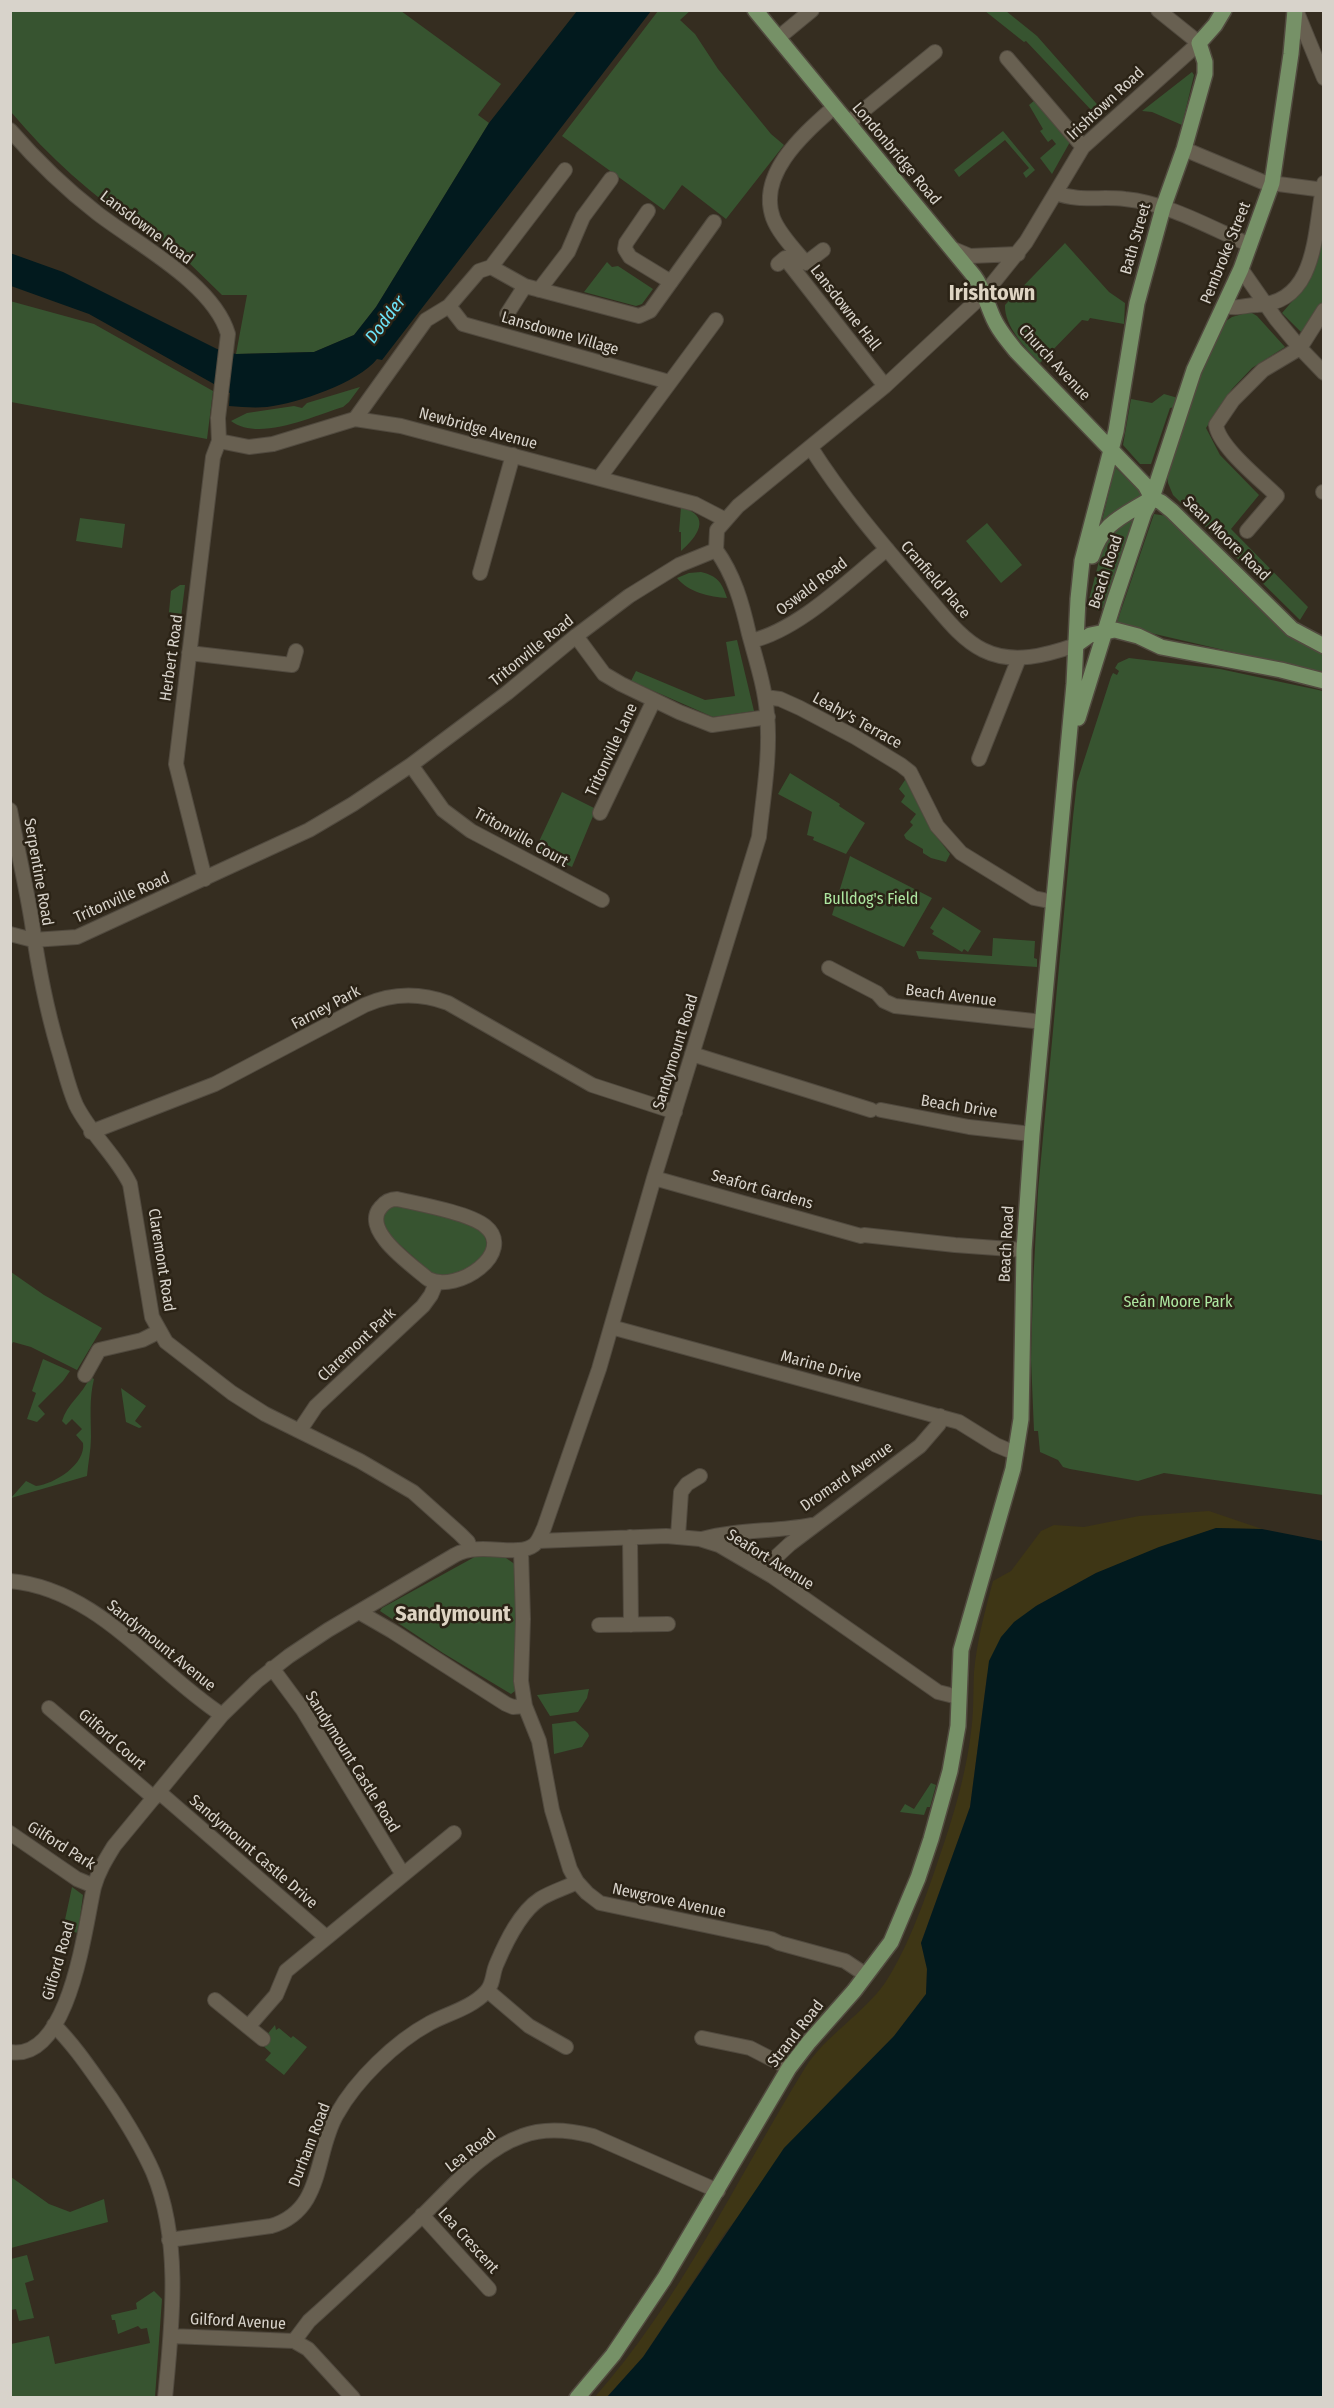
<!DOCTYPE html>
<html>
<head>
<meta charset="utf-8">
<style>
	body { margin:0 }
	#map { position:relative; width:1334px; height:2408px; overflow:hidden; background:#352d20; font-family:"Fira Sans Condensed",sans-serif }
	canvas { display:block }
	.frame { position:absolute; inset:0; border:12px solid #d8d3cb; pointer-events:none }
</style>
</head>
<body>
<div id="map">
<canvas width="1334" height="2408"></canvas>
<div class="frame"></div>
</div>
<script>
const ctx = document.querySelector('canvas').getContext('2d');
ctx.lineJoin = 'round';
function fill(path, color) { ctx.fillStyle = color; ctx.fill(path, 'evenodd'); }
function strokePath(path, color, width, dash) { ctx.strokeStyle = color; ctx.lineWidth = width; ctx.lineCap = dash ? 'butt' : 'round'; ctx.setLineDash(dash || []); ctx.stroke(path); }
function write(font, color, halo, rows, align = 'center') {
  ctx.font = font + ' "Fira Sans Condensed",sans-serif'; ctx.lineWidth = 5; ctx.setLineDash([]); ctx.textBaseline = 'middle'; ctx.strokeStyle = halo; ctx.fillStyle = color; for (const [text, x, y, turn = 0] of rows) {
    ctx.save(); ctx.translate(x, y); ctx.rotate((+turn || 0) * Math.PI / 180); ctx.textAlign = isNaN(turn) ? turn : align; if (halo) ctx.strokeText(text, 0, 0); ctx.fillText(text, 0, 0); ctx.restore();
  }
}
const green = new Path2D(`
	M 691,10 L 680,20 L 695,34 L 718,69 L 771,134 L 784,145 L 726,219 L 682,185 L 664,210 L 562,136 L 658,11 Z
	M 10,11 L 401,11 L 501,84 L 478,115 L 489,123 L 376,307 L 354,335 L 314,352 L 236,354 L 247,295 L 222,295 L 183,257 L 147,229 L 142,229 C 92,196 49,157 11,112 Z
	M 985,11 L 1006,11 L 1037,36 L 1103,111 L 1098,115 L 1094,113 L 1026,41 L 1024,42 Z
	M 1192,72 L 1194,75 L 1182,125 L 1152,112 L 1142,111 Z
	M 1035,100 L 1070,142 L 1052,174 L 1040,158 L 1056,144 L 1052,139 L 1048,142 L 1040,131 L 1043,129 L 1029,105 Z
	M 1003,131 L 1035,170 L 1026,178 L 1023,173 L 1029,168 L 1005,140 L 959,177 L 954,170 Z
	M 1323,223 L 1323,302 L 1303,334 L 1282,313 L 1307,284 L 1314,264 Z
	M 1065,243 L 1109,292 L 1125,303 L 1124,324 L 1090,318 L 1088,321 L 1082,320 L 1040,363 C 1026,349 1004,326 1005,305 Z
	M 607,262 L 612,267 L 618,266 L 653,289 L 642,304 L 636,306 L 584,292 Z
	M 10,301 L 94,324 L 213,391 L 207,439 L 11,402 Z
	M 1246,313 L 1252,313 L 1257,316 L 1285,347 L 1252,368 L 1232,389 L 1206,428 L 1220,455 L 1259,495 L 1231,529 L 1308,607 L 1300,620 L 1173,495 L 1168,483 L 1166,467 L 1205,358 L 1226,321 L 1232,317 Z
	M 360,387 L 349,402 L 343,407 C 313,416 259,442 231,421 L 247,413 L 294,406 L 302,408 L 307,403 Z
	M 1164,394 L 1178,398 L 1175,407 L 1170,408 L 1151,464 L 1140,464 L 1123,445 L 1131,399 L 1152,403 Z
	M 1115,467 L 1143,494 L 1142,500 L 1126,505 L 1102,521 Z
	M 681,507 C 713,516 697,537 681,551 L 681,532 L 679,532 Z
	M 1154,514 L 1167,516 L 1275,621 L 1323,654 L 1323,673 L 1116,625 Z
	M 1135,516 L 1104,607 L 1098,611 L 1088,603 L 1103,546 L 1115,529 Z
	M 80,518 L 125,524 L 122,548 L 76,541 Z
	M 987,523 L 1022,565 L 1001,583 L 966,541 Z
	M 701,572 C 717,576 722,582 727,598 C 710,597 688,592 677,578 L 689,573 Z
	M 180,585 L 185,585 L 180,625 L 169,612 L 171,591 Z
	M 737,640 L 754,711 L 713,717 L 631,681 L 636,671 L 705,700 L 735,696 L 726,642 Z
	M 1129,658 L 1220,669 L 1323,691 L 1323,1495 L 1164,1473 L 1138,1481 L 1070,1469 L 1063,1467 L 1058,1460 L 1040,1452 L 1038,1431 L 1034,1431 L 1031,1359 L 1033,1285 L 1038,1191 L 1073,817 L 1077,782 L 1111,677 L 1113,673 L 1117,675 L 1119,671 L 1115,668 L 1118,663 Z
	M 790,773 L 840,804 L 839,806 L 865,823 L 846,854 L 813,840 L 814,837 L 807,835 L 812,812 L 778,794 Z
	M 905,780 L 908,781 L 937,837 L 950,854 L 946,862 L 931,858 L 923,853 L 923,849 L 906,839 L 904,835 L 913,825 L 910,822 L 916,814 L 901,802 L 905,796 L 899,789 Z
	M 562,792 L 596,809 L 572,867 L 535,850 Z
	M 850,856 L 932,898 L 904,947 L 832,915 Z
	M 943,907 L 981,931 L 968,952 L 964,949 L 962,952 L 932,934 L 934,931 L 930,928 Z
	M 993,938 L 1035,941 L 1034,958 L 1037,959 L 1037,967 L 919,959 L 916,951 L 992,956 Z
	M 395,1204 L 475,1225 L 483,1231 L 488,1247 C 477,1266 457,1279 435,1276 L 381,1228 C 382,1216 383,1209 395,1204 Z
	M 11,1272 L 44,1295 L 102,1328 L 77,1370 L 31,1347 L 13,1342 L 11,1346 Z
	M 43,1359 L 70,1371 L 63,1381 L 38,1406 L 45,1414 L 37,1422 L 27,1419 L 36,1393 L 32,1391 Z
	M 90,1377 L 94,1379 C 89,1399 91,1417 91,1437 C 91,1450 88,1463 87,1476 L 11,1498 L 26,1481 L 36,1486 C 55,1484 86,1464 83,1443 L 76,1435 L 82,1429 L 72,1419 L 66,1425 L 62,1421 C 67,1404 83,1394 90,1377 Z
	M 121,1388 L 146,1406 L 135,1421 L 142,1427 L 139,1428 L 126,1422 Z
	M 480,1554 L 503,1556 L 519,1567 L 515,1691 L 511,1694 L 443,1653 L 380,1611 L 382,1608 Z
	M 589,1689 L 587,1698 L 578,1712 L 550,1716 L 537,1695 Z
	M 575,1721 L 588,1733 L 589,1736 L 582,1747 L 554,1754 L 552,1724 Z
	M 931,1783 L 936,1785 L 930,1807 L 927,1807 L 924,1815 L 900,1812 L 905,1804 L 914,1809 Z
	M 72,1887 L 83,1895 L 78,1933 L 63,1929 Z
	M 275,2025 L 276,2030 L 279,2028 L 291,2038 L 293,2036 L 307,2047 L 284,2075 L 265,2060 L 271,2053 L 260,2043 Z
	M 11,2177 L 49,2204 L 70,2212 L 104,2199 L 108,2222 L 11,2248 Z
	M 27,2255 L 34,2280 L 25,2283 L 34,2318 L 19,2321 L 16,2309 L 11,2310 L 11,2259 Z
	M 154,2291 L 162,2299 L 155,2397 L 11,2397 L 11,2344 L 49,2336 L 55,2364 L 150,2343 L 147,2328 L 141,2329 L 138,2326 L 118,2334 L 115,2320 L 112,2320 L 111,2315 L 137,2309 L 136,2303 Z`);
const sand = new Path2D(`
	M 1209,1511 L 1262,1529 L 1216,1528 L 1096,1573 L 1036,1606 L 987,1675 L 970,1807 L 921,1943 L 927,1969 L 926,1994 L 894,2036 L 831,2100 L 725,2233 L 643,2357 L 607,2397 L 594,2398 C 681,2300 737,2178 805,2068 C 824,2037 864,2013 885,1983 C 913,1940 933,1876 949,1828 C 959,1796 967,1765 971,1732 C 974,1712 973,1692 974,1672 C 977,1640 985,1611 993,1581 L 1011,1571 L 1041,1531 L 1054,1525 L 1084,1527 L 1139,1516 Z`);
const water = new Path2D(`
	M 577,11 L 651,11 L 382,360 L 377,359 C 358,383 298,403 267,407 C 254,408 242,407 229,406 L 230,393 L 89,314 L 11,286 L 10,253 L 63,272 L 217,349 L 236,354 L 314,352 L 354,335 L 376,307 L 489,123 Z
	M 1216,1528 L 1262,1529 L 1323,1541 L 1323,2397 L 607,2397 L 643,2357 L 784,2148 L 894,2036 L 926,1994 L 927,1969 L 921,1943 L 970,1807 L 989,1661 L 1001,1637 L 1014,1622 L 1036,1606 L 1096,1573 L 1159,1547 Z`);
const minor = new Path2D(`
	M 1296,10 L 1324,78
	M 778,38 L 812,10
	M 1007,58 L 1083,147
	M 848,123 L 935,52
	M 10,130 C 36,160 66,189 97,213 C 137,244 214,284 228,334 L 218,418 L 219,441 L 213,457 L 176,764 L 205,879
	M 1184,149 L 1263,182 L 1324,190
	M 1056,193 C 1079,202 1101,196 1125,199 C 1168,203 1211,228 1250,245
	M 648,211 L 626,243 L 625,249 L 630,257 L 671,282
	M 951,248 L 970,256 L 1018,254
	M 823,250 L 806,263 C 795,250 779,234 773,218 C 757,173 805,133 834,107
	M 778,264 L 785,258 L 885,386
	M 491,267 L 565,170
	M 1241,269 L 1276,319 L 1300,348 L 1324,310
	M 539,290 L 568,252 L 583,217 L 611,179
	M 1225,305 C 1237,310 1244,305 1257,305 C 1319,303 1314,228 1324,183
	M 449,306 L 463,324 L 669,382
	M 507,314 L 525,286
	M 355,419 L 426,320 L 449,306 L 479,271 L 491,267 L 525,286 L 639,316 L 650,311 L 714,222
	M 219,441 L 249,447 L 273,444 L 355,419 L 401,426 L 695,504 L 724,519
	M 811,448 C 844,500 884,546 924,593 C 942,613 959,638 983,650 C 1013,665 1047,655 1076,645
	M 600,477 L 716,320
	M 1323,492 L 1324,492
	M 1247,531 L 1277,496 C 1261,480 1219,447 1216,425 L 1233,400 L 1263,370 L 1300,348 L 1324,373
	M 716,550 L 717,530 L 738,506 L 885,386 L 985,293 L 1026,242 L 1083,147 L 1199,43 L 1158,10
	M 480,573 L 513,455
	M 576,636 L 604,674 L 621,684 L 679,712 L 712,725 L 768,717
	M 751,641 C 800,629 847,581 887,549
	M 189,653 L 292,665 L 296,651
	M 765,697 L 780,699 L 800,708 L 855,737 L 901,765 L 910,772 L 937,826 L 961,853 L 1034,898 L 1054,902
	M 979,759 L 1019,658
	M 411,765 L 443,810 L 471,831 L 602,900
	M 10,810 C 17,848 26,885 32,923 C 38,966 46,1007 58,1048 C 64,1067 68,1087 76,1105 C 91,1135 116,1155 130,1184 L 152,1317 L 166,1342 L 232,1393 L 265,1414 L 360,1461 L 413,1492 L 460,1534 L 468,1542 L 470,1548
	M 600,813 L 654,700
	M 10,934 L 33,940 L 77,937 L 309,830 L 353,804 L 411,765 L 507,693 L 576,636 L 629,596 L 679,565 L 716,550
	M 829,968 L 877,993 L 884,1001 L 895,1006 L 1043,1022
	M 692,1054 L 871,1110
	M 881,1110 L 969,1127 L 1032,1134
	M 91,1132 L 215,1084 L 365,1005 C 392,993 421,993 448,1003 L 592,1085 L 675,1112
	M 654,1178 L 861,1236
	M 397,1199 C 419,1204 469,1213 485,1226 C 517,1252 458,1294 428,1279 C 412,1265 360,1230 381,1207 C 385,1202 390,1199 397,1199 Z
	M 864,1235 L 955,1245 L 1024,1250
	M 611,1327 L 959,1422 L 996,1445 L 1015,1453
	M 85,1375 L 99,1350 L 142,1340 L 158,1332
	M 300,1430 L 316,1406 L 423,1306 L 431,1295 L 436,1283
	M 678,1536 L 681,1492 L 687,1484 L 700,1476
	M 630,1537 L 631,1625
	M 702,1539 C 738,1529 775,1532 811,1525
	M 538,1541 L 666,1536 L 700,1539 L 719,1545 L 772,1576 L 938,1692 L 958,1697
	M 521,1550 L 523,1619 L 521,1681 L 525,1706 L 539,1741 L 552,1810 L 570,1869 L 577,1882 L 587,1893 L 600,1903 L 771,1939 L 779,1943 L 845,1961 L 866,1975
	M 762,1570 L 790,1544 L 920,1446 L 939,1424 L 940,1416
	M 10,1581 C 98,1589 153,1670 222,1715
	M 359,1612 L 392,1631 L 506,1704 L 513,1707 L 525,1706
	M 599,1625 L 668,1624
	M 272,1668 L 303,1710 L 402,1873
	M 49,1708 L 154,1798
	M 159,1792 L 326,1937
	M 10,1833 L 77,1879 L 94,1886
	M 488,1991 L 529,2026 L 566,2047
	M 215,2000 L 263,2039
	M 54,2025 C 76,2047 92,2072 110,2097 C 126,2121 141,2145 153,2172 C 182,2241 172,2325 165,2398
	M 248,2027 L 276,1995 L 286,1971 L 454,1833
	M 702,2038 L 750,2048 L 789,2068
	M 10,2052 C 70,2062 85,1925 94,1887 C 98,1872 106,1859 114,1846 L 222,1715 L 257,1681 L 289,1656 L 328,1630 L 455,1555 C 481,1541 517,1558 534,1545 C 539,1541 541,1534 544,1528 L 599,1369 L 654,1178 L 759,837 C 763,798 771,753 767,714 C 765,687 756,660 749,634 C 742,603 734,575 716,550
	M 422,2215 L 489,2289
	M 169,2240 L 271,2226 C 325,2210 314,2153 337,2114 C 356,2080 395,2042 430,2023 C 449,2013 471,2008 486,1992 C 494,1984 492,1973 497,1963 C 506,1942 520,1912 540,1899 C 551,1892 565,1888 577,1882
	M 171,2336 L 294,2341 L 308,2349 L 353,2398
	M 294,2341 L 309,2321 C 348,2286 385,2251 423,2215 C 452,2187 482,2150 522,2136 C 545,2127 570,2130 593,2136 L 718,2191`);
const major = new Path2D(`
	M 755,10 L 974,276 C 983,288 986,301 992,315 C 997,328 1007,340 1016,351 L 1145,485 L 1152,498 L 1161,502 L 1172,511 L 1292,629 L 1324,646
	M 1092,556 C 1102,522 1124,516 1152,498
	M 1076,645 L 1090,635 L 1115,630 L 1138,636 L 1161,647 L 1281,670 L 1324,681
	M 1078,718 L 1114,602 L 1144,513 L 1152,498 L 1194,370 L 1241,269 L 1272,183 L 1291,54 L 1295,10
	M 577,2398 L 613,2355 L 664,2279 L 789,2068 L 809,2042 L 854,1991 L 891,1942 L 918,1878 L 931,1839 L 950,1771 L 958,1726 L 961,1650 L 1013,1469 L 1021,1419 L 1024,1250 L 1032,1134 L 1074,684 L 1078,599 L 1082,561 L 1116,431 L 1137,303 L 1163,208 L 1184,149 L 1205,74 L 1205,62 L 1199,43 L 1215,25 L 1224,10`);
const streetNames = [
	["Irishtown Road",1106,104,-43],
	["Londonbridge Road",896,154,50],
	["Lansdowne Road",146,228,37],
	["Bath Street",1136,239,-74],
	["Pembroke Street",1226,253,-68],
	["Lansdowne Hall",845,308,52],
	["Lansdowne Village",560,334,16],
	["Church Avenue",1054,363,47],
	["Newbridge Avenue",478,429,15],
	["Sean Moore Road",1226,539,44],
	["Beach Road",1106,572,-72],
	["Cranfield Place",935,580,49],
	["Oswald Road",812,587,-37],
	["Tritonville Road",532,651,-39],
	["Herbert Road",172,658,-82],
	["Leahy's Terrace",857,721,29],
	["Tritonville Lane",612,750,-65],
	["Tritonville Court",521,838,29],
	["Serpentine Road",38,872,80],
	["Tritonville Road",122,898,-24],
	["Beach Avenue",951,996,7],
	["Farney Park",326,1008,-28],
	["Sandymount Road",676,1052,-73],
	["Beach Drive",959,1107,9],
	["Seafort Gardens",762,1190,16],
	["Beach Road",1007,1244,-87],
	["Claremont Road",161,1260,81],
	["Claremont Park",357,1345,-43],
	["Marine Drive",821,1367,15],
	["Dromard Avenue",847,1477,-35],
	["Seafort Avenue",770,1560,32],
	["Sandymount Avenue",161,1646,39],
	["Gilford Court",112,1740,41],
	["Sandymount Castle Road",352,1762,58],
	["Gilford Park",61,1846,32],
	["Sandymount Castle Drive",253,1852,41],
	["Newgrove Avenue",669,1901,12],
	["Gilford Road",59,1961,-74],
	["Strand Road",796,2034,-52],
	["Durham Road",310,2145,-69],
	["Lea Road",471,2151,-38],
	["Lea Crescent",468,2241,48],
	["Gilford Avenue",238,2322,3]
];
const parkNames = [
	["Bulldog's Field",871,900],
	["Seán Moore Park",1178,1303]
];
const waterNames = [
	["Dodder",386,320,-53]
];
const districtNames = [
	["Irishtown",992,294],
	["Sandymount",453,1615]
];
fill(green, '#375430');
fill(sand, '#3e3615');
fill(water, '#021a1e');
strokePath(minor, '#514a3f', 16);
strokePath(major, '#514a3f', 18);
strokePath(minor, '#686051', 14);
strokePath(major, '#769167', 15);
write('16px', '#d8d3cb', '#2b2316', streetNames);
write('16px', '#ade6a0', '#2b2316', parkNames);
write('italic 18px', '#6de4f9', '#2b2316', waterNames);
write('bold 22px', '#ded4c3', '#2b2316', districtNames);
</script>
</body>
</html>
